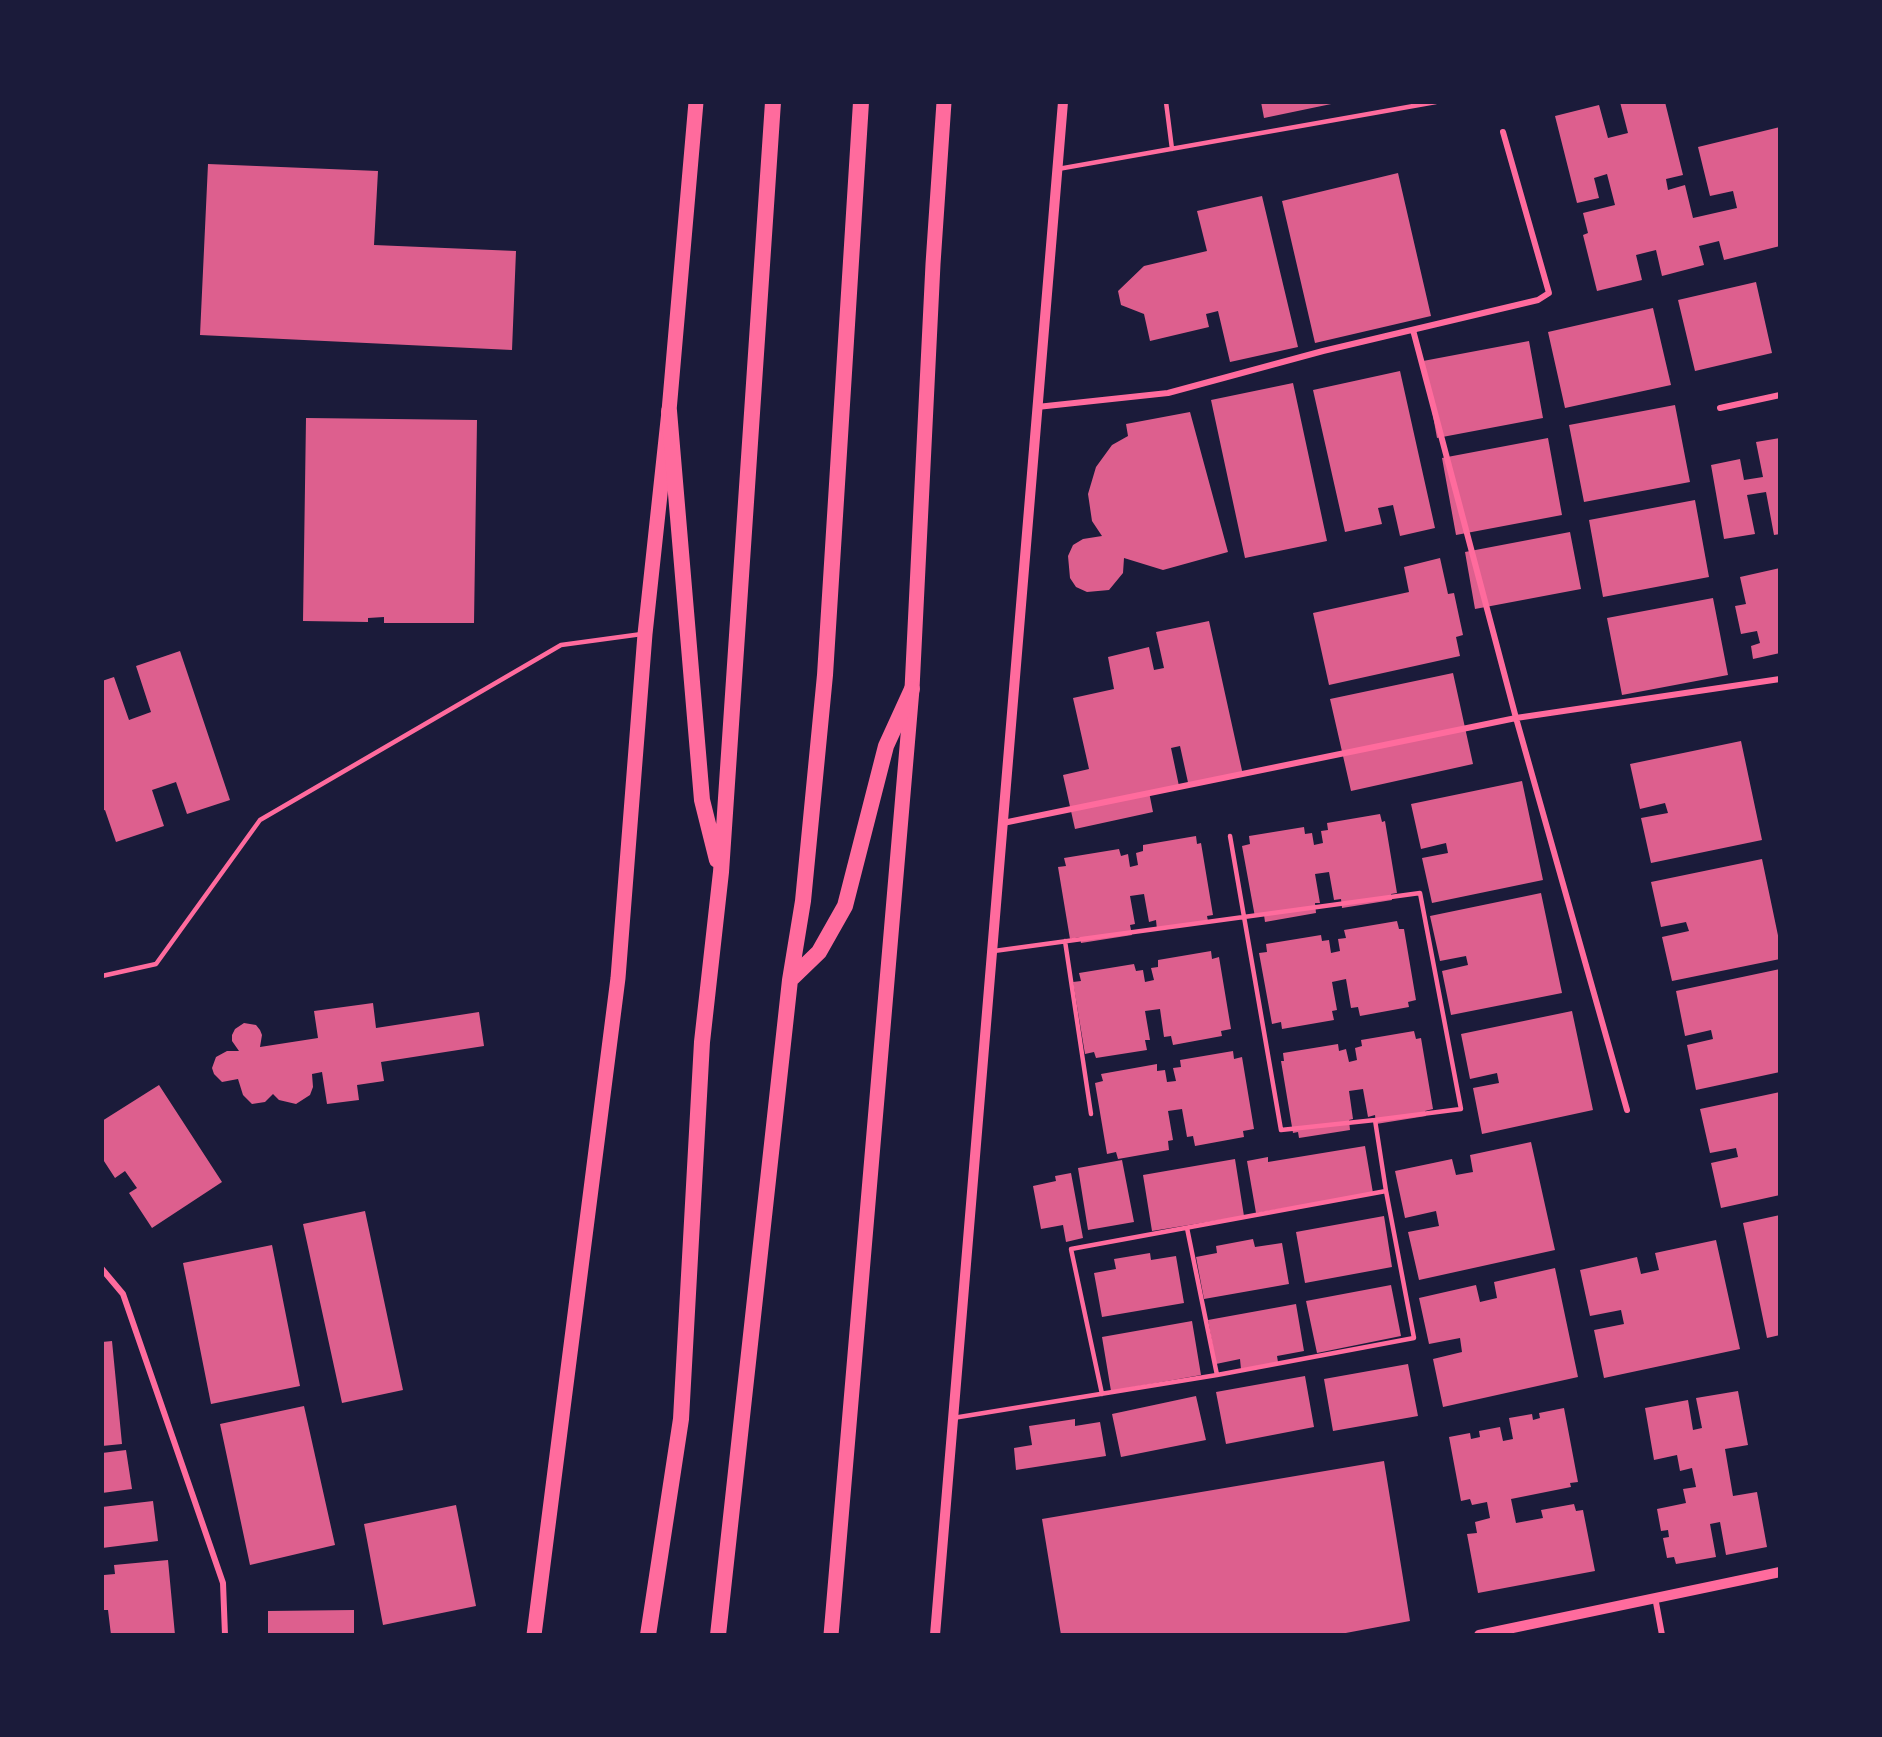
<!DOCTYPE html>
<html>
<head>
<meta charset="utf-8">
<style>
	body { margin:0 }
	#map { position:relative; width:1882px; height:1737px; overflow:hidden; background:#1b1b3a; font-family:Raleway,sans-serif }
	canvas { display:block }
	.frame { position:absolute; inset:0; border:104px solid #1b1b3a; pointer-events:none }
</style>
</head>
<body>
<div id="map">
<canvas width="1882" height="1737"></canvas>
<div class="frame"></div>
</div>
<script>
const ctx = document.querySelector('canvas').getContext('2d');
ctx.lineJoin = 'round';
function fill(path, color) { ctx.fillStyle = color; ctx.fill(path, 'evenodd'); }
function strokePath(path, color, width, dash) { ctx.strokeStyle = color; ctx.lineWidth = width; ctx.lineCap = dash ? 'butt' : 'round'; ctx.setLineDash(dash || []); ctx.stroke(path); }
const building = new Path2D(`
	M 1261,102 L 1336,102 L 1336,103 L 1264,118 Z
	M 1620,102 L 1665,102 L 1683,175 L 1666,179 L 1668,190 L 1685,185 L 1693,218 L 1737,208 L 1733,191 L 1710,196 L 1698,147 L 1780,127 L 1780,246 L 1724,260 L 1719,241 L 1699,246 L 1704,265 L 1662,276 L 1656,250 L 1636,255 L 1642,280 L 1597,291 L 1583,235 L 1588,233 L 1583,213 L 1615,205 L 1607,174 L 1594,178 L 1599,198 L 1577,203 L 1555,116 L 1599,105 L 1608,138 L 1628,133 Z
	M 208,164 L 378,171 L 374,245 L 516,251 L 512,350 L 200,335 Z
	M 1398,173 L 1431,316 L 1315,343 L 1282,201 Z
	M 1262,196 L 1298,347 L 1230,362 L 1218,311 L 1206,314 L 1209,327 L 1150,341 L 1144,314 L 1121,305 L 1118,291 L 1144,266 L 1207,251 L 1197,211 Z
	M 1756,282 L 1772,353 L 1695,371 L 1678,300 Z
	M 1653,308 L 1671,385 L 1565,408 L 1548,332 Z
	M 1529,341 L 1543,418 L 1437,438 L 1423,361 Z
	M 1400,371 L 1435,528 L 1400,536 L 1393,505 L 1378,508 L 1382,524 L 1345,532 L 1313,390 Z
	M 1293,383 L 1327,541 L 1245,558 L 1211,400 Z
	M 1675,405 L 1690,482 L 1584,502 L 1569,425 Z
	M 1190,412 L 1228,552 L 1163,570 L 1124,558 L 1123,573 L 1109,590 L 1087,592 L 1076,587 L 1070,578 L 1068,556 L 1073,545 L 1083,539 L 1102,536 L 1092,521 L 1088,494 L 1096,467 L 1112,445 L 1128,436 L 1126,424 Z
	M 306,418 L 477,420 L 474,623 L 384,623 L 384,617 L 368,618 L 368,622 L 303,621 Z
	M 1548,438 L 1562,515 L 1456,535 L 1442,458 Z
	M 1780,438 L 1780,534 L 1774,535 L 1766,492 L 1747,495 L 1755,534 L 1724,539 L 1711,465 L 1740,459 L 1744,480 L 1763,477 L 1756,442 Z
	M 1695,500 L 1709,577 L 1603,597 L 1589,520 Z
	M 1570,532 L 1581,589 L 1475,609 L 1465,552 Z
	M 1440,558 L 1448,594 L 1454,593 L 1463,635 L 1456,637 L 1460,656 L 1329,685 L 1313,613 L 1409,592 L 1404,567 Z
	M 1780,568 L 1780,653 L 1753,659 L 1751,646 L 1760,643 L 1757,631 L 1741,634 L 1735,606 L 1746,604 L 1740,577 Z
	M 1713,598 L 1728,675 L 1622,695 L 1607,618 Z
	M 1209,621 L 1243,775 L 1189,787 L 1180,746 L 1171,748 L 1179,786 L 1149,792 L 1153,812 L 1075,829 L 1063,775 L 1089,769 L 1073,698 L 1114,689 L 1108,657 L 1149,647 L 1154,670 L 1164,668 L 1156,632 Z
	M 180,651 L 230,800 L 187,814 L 176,782 L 152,790 L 164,826 L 116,842 L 105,810 L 102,811 L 102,681 L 114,677 L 129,720 L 151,712 L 136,666 Z
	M 1453,673 L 1473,764 L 1351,791 L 1330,699 Z
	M 1741,741 L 1762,840 L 1651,863 L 1641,818 L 1668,813 L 1665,803 L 1640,809 L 1630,764 Z
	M 1522,781 L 1543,880 L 1432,903 L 1422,858 L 1448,853 L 1446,843 L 1421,849 L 1411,804 Z
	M 1380,814 L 1382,822 L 1385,821 L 1397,893 L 1391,894 L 1392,900 L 1342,908 L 1341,899 L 1334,900 L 1329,872 L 1315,874 L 1320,903 L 1315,903 L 1316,913 L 1265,922 L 1264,915 L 1255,917 L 1242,846 L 1250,844 L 1249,836 L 1304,827 L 1305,834 L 1312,833 L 1314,845 L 1323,843 L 1321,831 L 1328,830 L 1327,823 Z
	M 1196,836 L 1197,844 L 1201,843 L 1213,915 L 1207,916 L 1208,921 L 1157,930 L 1156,920 L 1149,922 L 1144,894 L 1130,896 L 1135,924 L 1130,925 L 1132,935 L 1081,943 L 1080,937 L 1070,939 L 1058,867 L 1066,866 L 1064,858 L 1119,849 L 1121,856 L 1128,854 L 1130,867 L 1138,865 L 1136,853 L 1143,851 L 1143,845 Z
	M 1762,859 L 1780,945 L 1780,959 L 1672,981 L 1662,937 L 1689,931 L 1686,922 L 1661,927 L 1651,882 Z
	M 1541,893 L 1562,993 L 1451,1015 L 1442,971 L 1468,965 L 1466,956 L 1440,961 L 1430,916 Z
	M 1397,921 L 1399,929 L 1404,929 L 1416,1000 L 1408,1002 L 1409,1007 L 1360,1016 L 1358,1007 L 1351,1008 L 1346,979 L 1332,982 L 1337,1010 L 1332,1011 L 1334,1020 L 1282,1029 L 1281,1022 L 1272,1024 L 1259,953 L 1267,952 L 1266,944 L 1321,935 L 1322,941 L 1329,940 L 1331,953 L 1340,951 L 1338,939 L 1346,938 L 1344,930 Z
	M 1211,951 L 1212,959 L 1219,957 L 1231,1029 L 1221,1031 L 1222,1036 L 1173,1045 L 1171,1036 L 1164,1037 L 1160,1009 L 1145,1011 L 1150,1040 L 1145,1040 L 1147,1050 L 1096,1058 L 1094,1052 L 1085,1054 L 1073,982 L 1081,981 L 1079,973 L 1134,964 L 1136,971 L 1143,970 L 1145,982 L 1154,980 L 1151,968 L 1158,967 L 1158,960 Z
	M 1780,969 L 1780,1072 L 1696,1090 L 1687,1045 L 1713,1039 L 1711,1030 L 1685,1036 L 1676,991 Z
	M 373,1003 L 376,1028 L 479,1012 L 484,1046 L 381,1062 L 384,1081 L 357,1085 L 359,1100 L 327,1104 L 322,1072 L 312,1074 L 313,1087 L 310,1095 L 296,1104 L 279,1100 L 273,1094 L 265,1102 L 252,1104 L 243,1095 L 238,1079 L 222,1082 L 214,1074 L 212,1068 L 216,1057 L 227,1051 L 239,1051 L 232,1041 L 232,1035 L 235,1029 L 244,1023 L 256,1025 L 260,1030 L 262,1035 L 260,1047 L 318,1038 L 314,1011 Z
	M 1572,1011 L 1593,1110 L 1482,1134 L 1473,1088 L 1499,1083 L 1497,1073 L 1470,1079 L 1461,1034 Z
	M 1414,1031 L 1416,1039 L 1421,1038 L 1433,1109 L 1425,1111 L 1426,1116 L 1376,1124 L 1375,1115 L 1368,1117 L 1363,1089 L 1349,1091 L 1353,1119 L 1349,1120 L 1350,1130 L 1299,1138 L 1298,1132 L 1293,1133 L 1281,1061 L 1284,1061 L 1283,1053 L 1338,1044 L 1339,1051 L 1346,1049 L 1349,1062 L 1357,1060 L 1355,1048 L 1362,1046 L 1361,1040 Z
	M 1233,1051 L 1234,1059 L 1242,1057 L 1254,1129 L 1243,1131 L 1244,1137 L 1195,1146 L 1193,1136 L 1187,1137 L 1182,1109 L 1168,1111 L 1173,1140 L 1168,1141 L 1169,1150 L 1118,1159 L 1116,1152 L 1107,1154 L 1095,1083 L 1103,1081 L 1101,1074 L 1157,1064 L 1157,1071 L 1165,1070 L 1167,1082 L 1176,1081 L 1173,1068 L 1181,1067 L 1180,1060 Z
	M 159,1085 L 222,1182 L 152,1228 L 129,1193 L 137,1188 L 125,1171 L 115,1178 L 102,1158 L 102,1121 Z
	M 1780,1092 L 1780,1195 L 1721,1208 L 1711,1163 L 1738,1157 L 1736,1148 L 1710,1153 L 1700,1109 Z
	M 1531,1142 L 1555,1250 L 1419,1280 L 1408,1232 L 1439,1226 L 1436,1211 L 1405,1218 L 1395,1171 L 1452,1159 L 1456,1175 L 1473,1172 L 1470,1155 Z
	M 1365,1146 L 1373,1193 L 1256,1213 L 1247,1161 L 1268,1157 L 1268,1162 Z
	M 1235,1159 L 1244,1216 L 1152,1231 L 1143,1175 Z
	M 1122,1160 L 1134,1222 L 1088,1230 L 1078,1168 Z
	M 1071,1173 L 1083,1238 L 1066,1242 L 1063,1225 L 1041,1229 L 1033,1186 L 1056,1181 L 1055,1176 Z
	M 365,1211 L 403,1390 L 342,1403 L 303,1224 Z
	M 1780,1215 L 1780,1335 L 1767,1338 L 1743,1223 Z
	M 1384,1216 L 1392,1267 L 1305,1283 L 1296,1232 Z
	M 1253,1239 L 1255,1247 L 1282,1243 L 1289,1284 L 1204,1299 L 1196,1257 L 1217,1253 L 1216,1246 Z
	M 1716,1240 L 1740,1349 L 1604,1378 L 1594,1330 L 1624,1324 L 1621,1310 L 1590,1316 L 1580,1270 L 1637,1257 L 1641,1274 L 1659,1270 L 1655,1253 Z
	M 272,1245 L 300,1386 L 211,1404 L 183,1263 Z
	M 1150,1253 L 1151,1260 L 1176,1256 L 1184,1303 L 1102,1317 L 1094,1273 L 1116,1269 L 1114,1259 Z
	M 1555,1268 L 1578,1377 L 1443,1407 L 1433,1359 L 1462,1352 L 1460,1338 L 1429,1344 L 1419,1298 L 1476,1285 L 1480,1302 L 1497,1298 L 1494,1282 Z
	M 1391,1285 L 1401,1336 L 1317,1353 L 1306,1301 Z
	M 1296,1304 L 1304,1351 L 1277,1356 L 1278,1362 L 1241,1369 L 1240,1359 L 1216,1364 L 1208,1320 Z
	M 1192,1321 L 1201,1375 L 1111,1391 L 1102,1337 Z
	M 112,1341 L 122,1444 L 102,1446 L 102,1342 Z
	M 1408,1364 L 1418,1416 L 1333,1431 L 1324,1379 Z
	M 1305,1376 L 1314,1427 L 1226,1444 L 1216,1392 Z
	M 1738,1391 L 1748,1445 L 1725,1449 L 1733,1496 L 1757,1492 L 1767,1547 L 1726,1555 L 1720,1522 L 1710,1524 L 1716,1557 L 1676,1564 L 1674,1557 L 1667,1558 L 1663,1538 L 1669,1537 L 1668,1530 L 1661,1531 L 1657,1509 L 1686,1503 L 1683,1489 L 1696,1487 L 1692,1468 L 1680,1471 L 1677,1455 L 1654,1460 L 1645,1408 L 1688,1400 L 1693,1430 L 1702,1428 L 1696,1398 Z
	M 1196,1396 L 1206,1440 L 1121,1457 L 1112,1414 Z
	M 304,1406 L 335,1545 L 250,1565 L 220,1424 Z
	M 1564,1408 L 1578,1482 L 1570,1483 L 1571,1487 L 1511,1499 L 1516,1523 L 1543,1518 L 1541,1510 L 1574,1504 L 1576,1511 L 1583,1510 L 1595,1571 L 1478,1593 L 1467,1534 L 1477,1533 L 1475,1522 L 1490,1518 L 1487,1502 L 1472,1505 L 1470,1499 L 1461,1501 L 1449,1437 L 1470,1433 L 1471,1439 L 1480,1437 L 1479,1431 L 1500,1427 L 1503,1441 L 1513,1439 L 1509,1418 L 1532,1414 L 1533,1420 L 1540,1418 L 1539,1413 Z
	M 1075,1419 L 1075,1426 L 1100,1422 L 1106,1456 L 1016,1470 L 1014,1448 L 1032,1445 L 1029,1426 Z
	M 126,1450 L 132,1489 L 102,1493 L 102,1453 Z
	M 1384,1461 L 1410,1621 L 1335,1635 L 1061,1635 L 1042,1519 Z
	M 153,1501 L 158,1541 L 102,1548 L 102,1507 Z
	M 456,1505 L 476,1606 L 383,1625 L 364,1524 Z
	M 168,1560 L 175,1635 L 111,1635 L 108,1610 L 102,1610 L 104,1575 L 115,1574 L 114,1565 Z
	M 354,1610 L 354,1635 L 268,1635 L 268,1611 Z`);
const service = new Path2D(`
	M 1166,102 L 1172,149
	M 1058,169 L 1436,102
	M 1230,836 L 1281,1130 L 1375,1120
	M 1065,941 L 1091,1114
	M 994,951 L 1420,893 L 1461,1109 L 1375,1120 L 1386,1191
	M 102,976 L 156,964 L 260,820 L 561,645 L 642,634
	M 1187,1228 L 1217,1375
	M 953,1418 L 1217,1375 L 1414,1338 L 1386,1191 L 1071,1249 L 1102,1394`);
const minor = new Path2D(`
	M 1413,330 L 1516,718 L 1780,679
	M 1037,407 L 1168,393 L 1323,351 L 1538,300 L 1549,293 L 1503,132
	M 1720,408 L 1780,395
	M 1003,823 L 1516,718 L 1627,1110
	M 102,1269 L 123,1294 L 223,1583 L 225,1635
	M 1655,1597 L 1662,1635`);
const tertiary = new Path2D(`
	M 935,1635 L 1063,102
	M 1479,1635 L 1780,1572`);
const primary = new Path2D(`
	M 534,1635 L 618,978 L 645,634 L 669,411 L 696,102
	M 831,1635 L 912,689 L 933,264 L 944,102`);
const trunk = new Path2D(`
	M 669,411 L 702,800 L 717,860
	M 790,980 L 819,952 L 845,906 L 886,746 L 912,689
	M 648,1635 L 681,1419 L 702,1042 L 721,872 L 773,102
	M 718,1635 L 790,980 L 803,901 L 825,675 L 861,102`);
fill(building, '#dd5f8e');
strokePath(service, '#ff6b9d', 4.5);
strokePath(minor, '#ff6b9d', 6);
strokePath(tertiary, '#ff6b9d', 10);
strokePath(primary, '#ff6b9d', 15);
strokePath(trunk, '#ff6b9d', 16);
</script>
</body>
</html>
